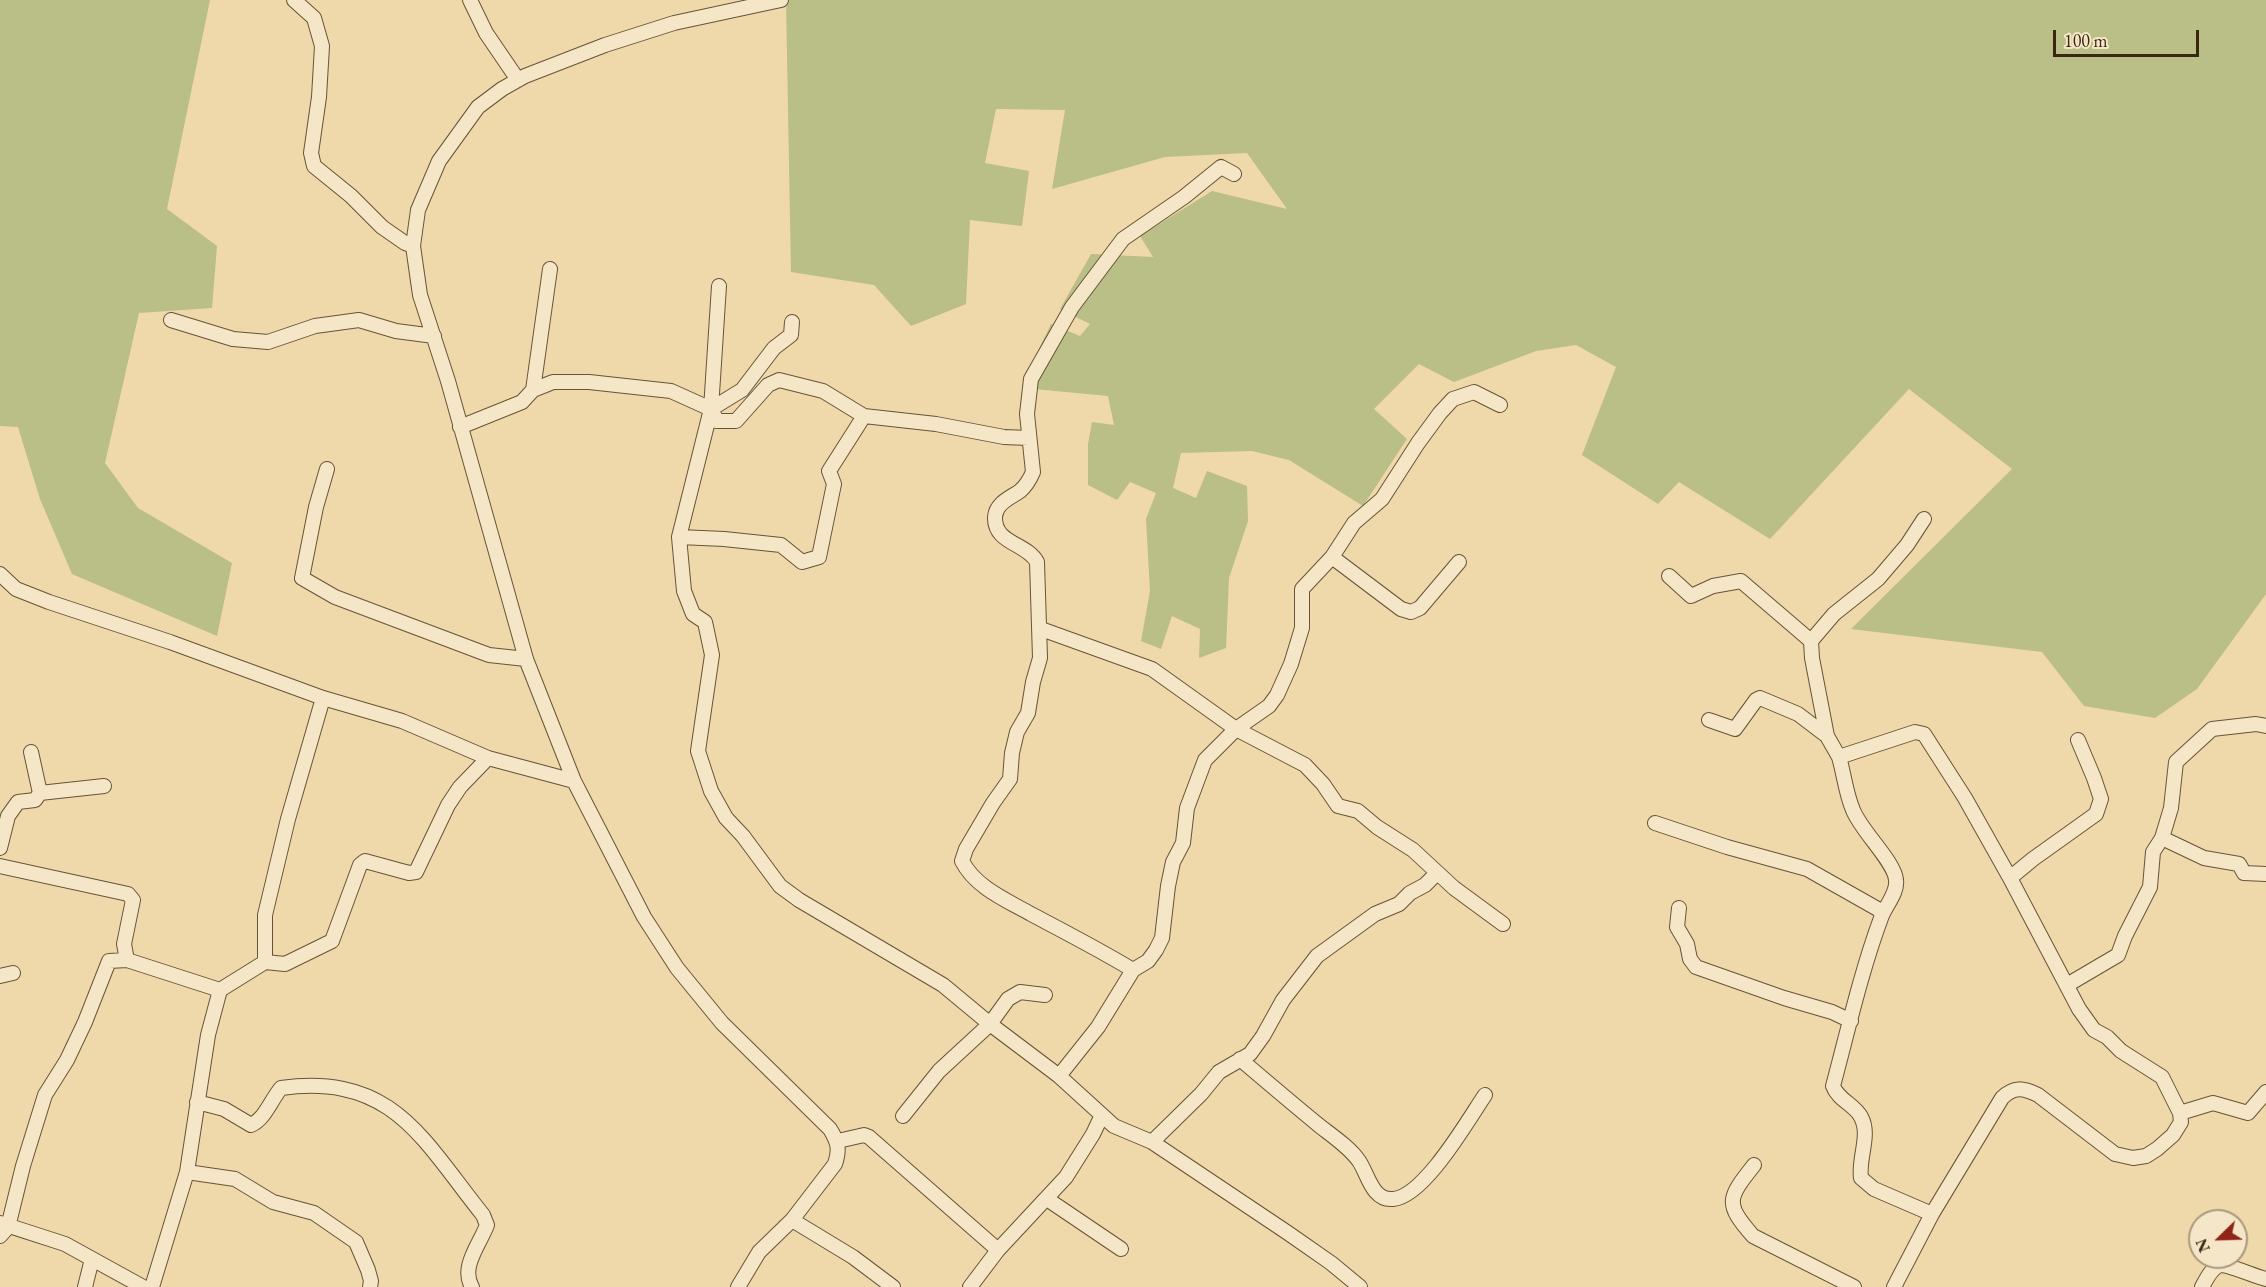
<!DOCTYPE html>
<html>
<head>
<meta charset="utf-8">
<style>
	body { margin:0 }
	#map { position:relative; width:2266px; height:1287px; overflow:hidden; background:#efd8a9; font-family:"EB Garamond",serif }
	canvas { display:block }
	.north { position:absolute; left:2188px; top:1209px; width:60px; height:60px; box-sizing:border-box; background:#f5e6c7; border:2px solid #a99a7f; border-radius:50%; rotate:247deg; font-size:16px; font-weight:700; line-height:24px; text-align:center; color:#382812 }
	.north::after { content:''; display:block; margin:auto; width:21px; height:27px; background:#8f2418; clip-path:polygon(50% 0,100% 100%,50% 72%,0 100%) }
	.scale { position:absolute; left:2053px; top:30px; width:146px; height:27px; box-sizing:border-box; border:3px solid #382812; border-top:0; padding-left:8px; font-size:18px; line-height:21px; white-space:nowrap; color:#382812; -webkit-text-stroke:4px #f5e6c7; paint-order:stroke }
</style>
</head>
<body>
<div id="map">
<canvas width="2266" height="1287"></canvas>
<div class="north">N</div>
<div class="scale">100 m</div>
</div>
<script>
const ctx = document.querySelector('canvas').getContext('2d');
ctx.lineJoin = 'round';
function fill(path, color) { ctx.fillStyle = color; ctx.fill(path, 'evenodd'); }
function strokePath(path, color, width, dash) { ctx.strokeStyle = color; ctx.lineWidth = width; ctx.lineCap = dash ? 'butt' : 'round'; ctx.setLineDash(dash || []); ctx.stroke(path); }
const green = new Path2D(`
	M 0,0 L 210,0 L 167,209 L 217,246 L 212,308 L 139,313 L 105,463 L 138,508 L 232,563 L 217,636 L 72,574 L 40,499 L 18,427 L 0,426 Z
	M 786,0 L 2266,0 L 2266,594 L 2197,689 L 2155,718 L 2084,706 L 2042,652 L 1851,629 L 2012,469 L 1909,389 L 1770,539 L 1679,482 L 1658,504 L 1582,455 L 1616,367 L 1576,345 L 1536,351 L 1454,382 L 1419,364 L 1374,409 L 1407,439 L 1363,506 L 1289,460 L 1252,451 L 1181,453 L 1173,488 L 1196,498 L 1207,471 L 1247,486 L 1248,521 L 1229,578 L 1226,648 L 1199,658 L 1200,629 L 1172,616 L 1161,649 L 1141,641 L 1150,591 L 1146,519 L 1156,493 L 1130,482 L 1117,500 L 1088,485 L 1088,444 L 1092,422 L 1114,425 L 1108,396 L 1024,388 L 1036,355 L 1051,324 L 1080,336 L 1090,324 L 1060,309 L 1091,254 L 1153,257 L 1140,236 L 1212,191 L 1287,209 L 1247,153 L 1165,157 L 1052,189 L 1065,110 L 996,109 L 985,163 L 1029,171 L 1022,226 L 970,220 L 966,304 L 911,326 L 874,285 L 791,272 Z`);
const minor = new Path2D(`
	M 294,0 L 314,18 L 322,46 L 319,97 L 311,153 L 314,166 L 351,196 L 382,227 L 405,243 L 413,246
	M 470,0 L 486,33 L 518,80
	M 719,286 L 711,409 L 679,537 L 684,591 L 693,614 L 705,622 L 712,655 L 698,751 L 711,791 L 726,818 L 743,836 L 780,886 L 799,900 L 943,985 L 990,1024 L 1059,1076 L 1114,1126 L 1152,1142 L 1288,1233 L 1331,1263 L 1360,1287
	M 171,320 L 233,339 L 268,342 L 315,326 L 359,320 L 396,331 L 434,336
	M 533,390 L 553,382 L 589,382 L 671,391 L 711,409 L 717,421 L 736,421 L 768,385 L 779,380 L 823,391 L 864,416 L 936,424 L 1004,437 L 1029,438
	M 711,409 L 742,390 L 774,348 L 791,335 L 792,322
	M 460,427 L 522,402 L 533,390 L 550,269
	M 327,469 L 316,507 L 302,578 L 335,597 L 489,655 L 526,659
	M 679,537 L 724,539 L 781,545 L 802,562 L 819,557 L 834,484 L 829,471 L 864,416
	M 1332,557 L 1401,609 L 1411,612 L 1420,608 L 1459,562
	M 0,574 L 16,589 L 49,602 L 170,642 L 323,698 L 402,721 L 488,758 L 574,781
	M 1669,576 L 1691,596 L 1713,586 L 1741,581 L 1811,641 L 1812,658 L 1827,736
	M 1041,629 L 1152,669 L 1236,729 L 1305,765 L 1323,784 L 1338,806 L 1358,811 L 1377,827 L 1413,850 L 1454,888 L 1503,924
	M 1811,641 L 1834,614 L 1878,579 L 1907,545 L 1924,519
	M 1709,720 L 1735,729 L 1756,700 L 1760,698 L 1798,714 L 1827,736 L 1839,757 L 1915,732 L 1924,734 L 1965,798 L 2010,878 L 2079,1009 L 2094,1030 L 2107,1037 L 2121,1051 L 2162,1077 L 2180,1113 L 2181,1122 L 2173,1135 L 2157,1149 L 2146,1156 L 2133,1158 L 2115,1154 L 2038,1095 C 2023,1088 2014,1086 2002,1098 L 1932,1214 L 1894,1287
	M 1839,757 C 1844,774 1846,794 1853,810 C 1861,831 1895,862 1896,880 C 1898,893 1885,906 1881,918 C 1861,972 1848,1030 1833,1086 C 1838,1100 1855,1105 1861,1117 C 1871,1135 1858,1158 1861,1178 L 1874,1189 L 1932,1214
	M 40,793 L 104,786
	M 1655,823 L 1727,847 L 1807,869 L 1883,912
	M 2162,838 L 2204,858 L 2239,864 L 2244,873 L 2266,874
	M 0,848 L 8,816 L 18,802 L 35,800 L 40,793 L 31,752
	M 0,866 L 128,894 L 133,900 L 124,944 L 127,960
	M 2010,878 L 2033,859 L 2096,814 L 2101,799 L 2094,778 L 2078,740
	M 1679,908 L 1677,927 L 1687,944 L 1690,959 L 1696,967 L 1784,998 L 1832,1012 L 1851,1021
	M 265,962 L 285,964 L 332,941 L 360,865 L 365,861 L 409,873 L 416,872 L 448,805 L 460,787 L 488,758
	M 1133,970 C 1100,950 1065,932 1031,914 C 1006,900 975,887 962,861 L 966,849 L 993,803 L 1010,779 L 1012,753 L 1017,732 L 1028,713 L 1033,682 L 1040,658 L 1037,562 C 1027,543 994,544 995,517 C 996,503 1010,498 1020,491 C 1026,486 1030,479 1033,472 L 1027,414 L 1031,379 L 1072,307 L 1123,239 L 1184,197 L 1221,167 L 1234,174
	M 0,976 L 13,973
	M 2067,985 L 2118,955 L 2125,936 L 2150,887 L 2153,852 L 2162,838 L 2171,808 L 2176,762 L 2212,729 L 2256,724 L 2266,726
	M 1240,1059 C 1267,1082 1294,1105 1321,1127 C 1334,1137 1350,1148 1359,1161 C 1368,1174 1372,1201 1393,1199 C 1424,1197 1468,1120 1485,1095
	M 1059,1076 L 1098,1027 L 1133,970 L 1148,961 L 1156,950 L 1162,938 L 1168,886 L 1173,862 L 1183,843 L 1187,808 L 1205,760 L 1236,729 L 1269,706 L 1277,695 L 1291,664 L 1302,628 L 1302,589 L 1332,557 L 1354,523 L 1382,499 L 1418,443 L 1440,413 L 1453,399 L 1474,392 L 1500,405
	M 197,1102 L 224,1109 L 251,1125 C 265,1119 271,1100 281,1088 C 393,1073 422,1139 483,1215 L 487,1225 C 480,1244 460,1267 472,1287
	M 2180,1113 L 2213,1103 L 2248,1113 L 2266,1092
	M 903,1116 L 939,1071 L 990,1024 L 1008,999 L 1020,992 L 1045,995
	M 838,1141 L 864,1135 L 869,1137 L 998,1250
	M 1152,1142 L 1201,1094 L 1219,1072 L 1250,1054 L 1263,1036 L 1283,1000 L 1317,956 L 1375,914 L 1399,904 L 1410,893 L 1425,885 L 1437,873
	M 1754,1165 C 1728,1198 1724,1203 1753,1236 L 1854,1287
	M 187,1172 L 235,1179 L 273,1202 L 314,1213 L 356,1242 L 368,1270 L 371,1281 L 370,1287
	M 1047,1199 L 1121,1249
	M 792,1220 L 853,1257 L 893,1287
	M 0,1223 L 65,1244 L 143,1287
	M 0,1236 L 8,1227 L 23,1166 L 45,1095 L 67,1060 L 85,1022 L 109,961 L 127,960 L 220,990
	M 85,1287 L 92,1259
	M 152,1287 L 187,1172 L 208,1035 L 220,990 L 265,962 L 265,915 L 288,819 L 323,698
	M 738,1287 L 759,1252 L 792,1220 L 835,1164 C 840,1149 838,1142 830,1129 L 722,1023 L 677,968 L 644,917 L 574,781 L 526,659 L 448,381 L 420,295 L 413,246 L 418,210 L 439,161 L 478,107 L 502,89 L 525,76 L 605,45 L 674,23 L 781,0
	M 970,1287 L 998,1250 L 1066,1177 L 1093,1134 L 1102,1115
	M 2202,1287 C 2206,1280 2211,1268 2220,1265 C 2228,1264 2256,1277 2266,1279`);
fill(green, '#babe87');
strokePath(minor, '#665438', 16);
strokePath(minor, '#f5e6c7', 14);
</script>
</body>
</html>
